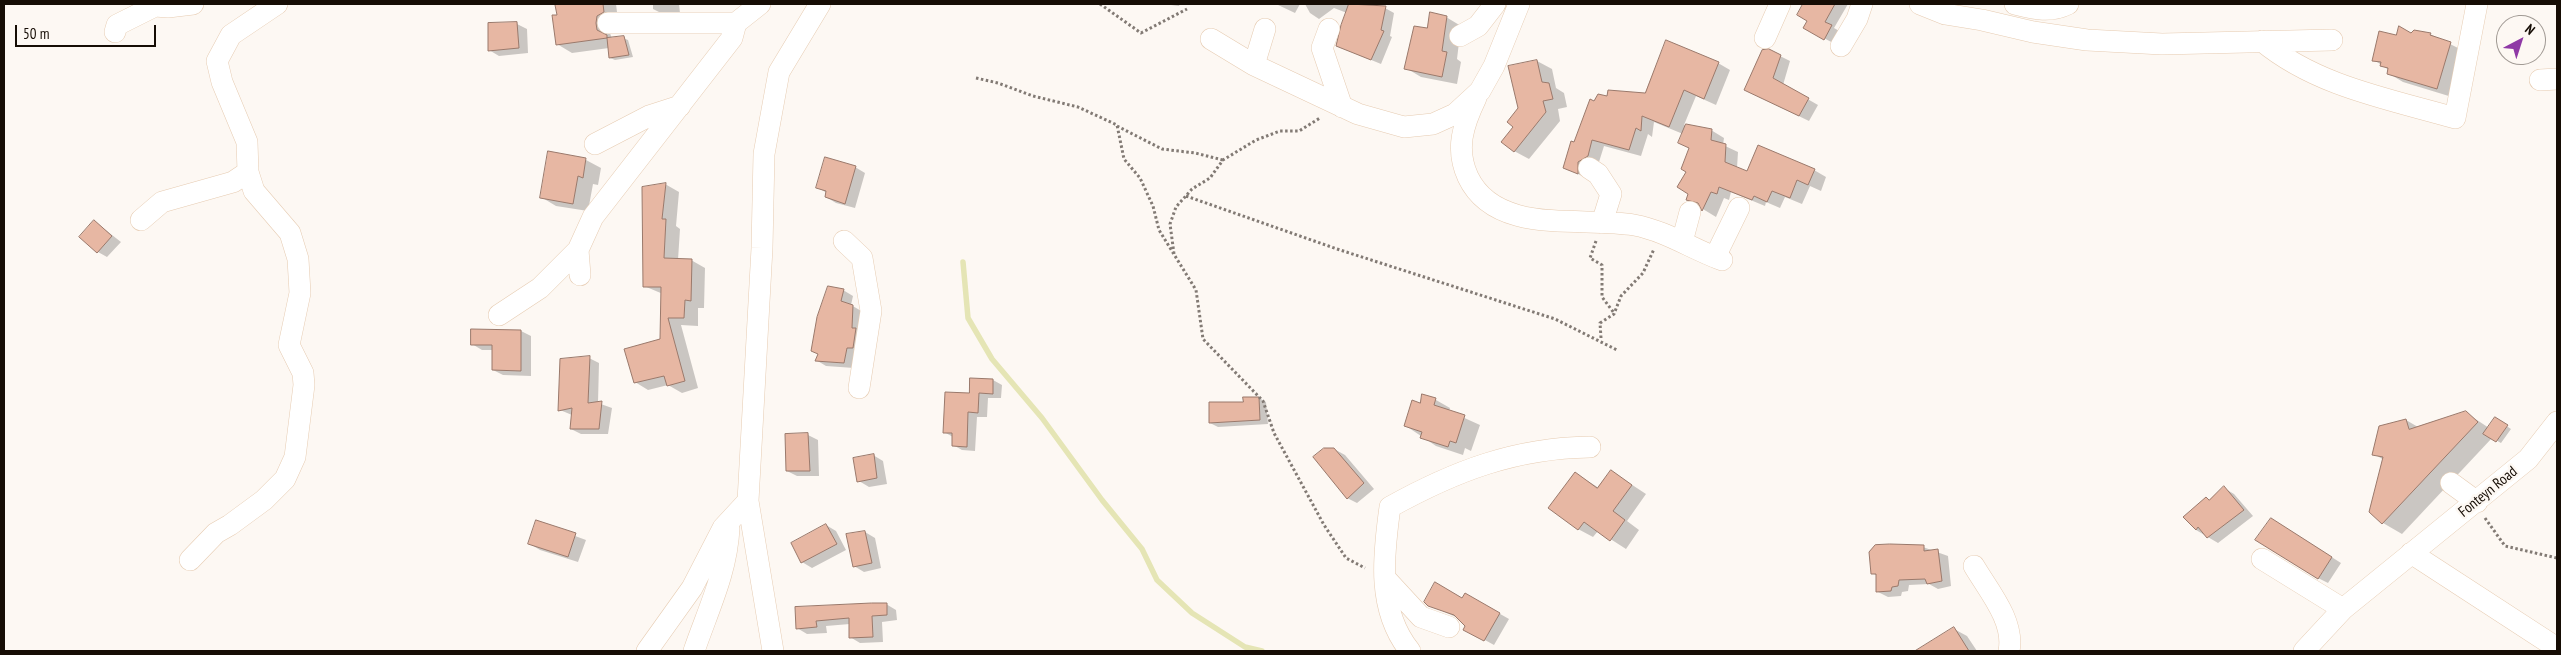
<!DOCTYPE html>
<html>
<head>
<meta charset="utf-8">
<style>
	body { margin:0 }
	#map { position:relative; width:2561px; height:655px; overflow:hidden; background:#fdf8f3; font-family:"PT Sans Narrow",sans-serif }
	canvas { display:block }
	.frame { position:absolute; inset:0; border:5px solid #160d05; pointer-events:none }
	.north { position:absolute; left:2496px; top:15px; width:50px; height:50px; box-sizing:border-box; background:#fdf8f3; border:1px solid #a19a94; border-radius:50%; rotate:40deg; font-size:14px; font-weight:700; line-height:20px; text-align:center; color:#160d05 }
	.north::after { content:''; display:block; margin:auto; width:18px; height:22px; background:#8f39a6; clip-path:polygon(50% 0,100% 100%,50% 72%,0 100%) }
	.scale { position:absolute; left:15px; top:25px; width:141px; height:22px; box-sizing:border-box; border:2px solid #160d05; border-top:0; padding-left:6px; font-size:15px; line-height:18px; white-space:nowrap; color:#160d05; -webkit-text-stroke:4px #fdf8f3; paint-order:stroke }
</style>
</head>
<body>
<div id="map">
<canvas width="2561" height="655"></canvas>
<div class="frame"></div>
<div class="north">N</div>
<div class="scale">50 m</div>
</div>
<script>
const ctx = document.querySelector('canvas').getContext('2d');
ctx.lineJoin = 'round';
function fill(path, color) { ctx.fillStyle = color; ctx.fill(path, 'evenodd'); }
function strokePath(path, color, width, dash) { ctx.strokeStyle = color; ctx.lineWidth = width; ctx.lineCap = dash ? 'butt' : 'round'; ctx.setLineDash(dash || []); ctx.stroke(path); }
function write(font, color, halo, rows, align = 'center') {
  ctx.font = font + ' "PT Sans Narrow",sans-serif'; ctx.lineWidth = 5; ctx.setLineDash([]); ctx.textBaseline = 'middle'; ctx.strokeStyle = halo; ctx.fillStyle = color; for (const [text, x, y, turn = 0] of rows) {
    ctx.save(); ctx.translate(x, y); ctx.rotate((+turn || 0) * Math.PI / 180); ctx.textAlign = isNaN(turn) ? turn : align; if (halo) ctx.strokeText(text, 0, 0); ctx.fillText(text, 0, 0); ctx.restore();
  }
}
const shadow = new Path2D(`
	M 565,4 L 616,4 L 618,20 L 610,33 L 612,39 L 623,38 L 628,40 L 633,57 L 615,60 L 610,58 L 609,48 L 572,53 L 557,44 L 558,16 Z
	M 653,4 L 679,4 L 680,13 L 663,14 L 653,9 Z
	M 1163,4 L 1180,4 L 1179,6 Z
	M 1276,4 L 1300,4 L 1295,13 Z
	M 1305,4 L 1362,4 L 1385,8 L 1394,13 L 1390,36 L 1392,37 L 1381,64 L 1347,50 L 1347,13 L 1334,8 L 1319,19 L 1310,13 Z
	M 1805,4 L 1848,4 L 1834,28 L 1841,32 L 1835,44 L 1805,28 L 1808,20 L 1799,15 Z
	M 1446,17 L 1461,26 L 1457,59 L 1461,62 L 1457,84 L 1421,77 L 1406,68 L 1428,30 Z
	M 517,24 L 527,29 L 528,53 L 499,56 L 489,50 Z
	M 2414,31 L 2430,34 L 2466,52 L 2452,97 L 2403,82 L 2388,73 L 2389,70 L 2374,60 L 2396,37 L 2412,34 Z
	M 1780,56 L 1790,61 L 1783,85 L 1818,105 L 1809,121 L 1755,95 Z
	M 1537,61 L 1552,69 L 1556,88 L 1564,93 L 1567,107 L 1558,109 L 1560,121 L 1529,159 L 1514,151 L 1515,126 L 1519,109 L 1509,67 Z
	M 1718,63 L 1730,70 L 1716,105 L 1696,96 L 1684,125 L 1711,130 L 1724,138 L 1723,145 L 1738,152 L 1737,168 L 1748,173 L 1814,170 L 1826,177 L 1821,191 L 1810,186 L 1802,204 L 1785,197 L 1780,208 L 1766,202 L 1765,206 L 1731,192 L 1729,200 L 1724,198 L 1716,217 L 1688,200 L 1690,193 L 1687,172 L 1690,149 L 1679,142 L 1683,134 L 1654,122 L 1652,137 L 1648,134 L 1641,156 L 1604,146 L 1599,162 L 1590,180 L 1564,167 L 1595,102 L 1608,98 L 1646,95 Z
	M 549,153 L 586,160 L 601,168 L 598,185 L 593,184 L 588,211 L 556,206 L 541,197 Z
	M 855,167 L 865,173 L 855,208 L 836,203 L 826,197 L 827,193 L 818,188 Z
	M 665,184 L 679,192 L 676,226 L 680,229 L 678,260 L 691,260 L 705,268 L 704,308 L 698,308 L 698,326 L 681,325 L 698,388 L 682,393 L 668,385 L 648,390 L 635,382 L 662,340 L 663,294 L 644,286 Z
	M 94,221 L 121,242 L 107,257 L 98,252 Z
	M 843,290 L 853,296 L 851,305 L 863,312 L 854,368 L 826,366 L 816,360 Z
	M 472,330 L 521,331 L 531,336 L 531,376 L 503,375 L 493,370 L 493,350 L 482,350 L 472,344 Z
	M 589,358 L 599,363 L 598,403 L 612,408 L 608,434 L 581,434 L 571,429 L 572,415 L 560,410 Z
	M 993,380 L 1002,385 L 1001,398 L 988,398 L 987,417 L 977,417 L 975,451 L 962,450 L 953,445 L 953,437 L 944,432 L 971,394 Z
	M 1423,395 L 1436,400 L 1450,408 L 1449,411 L 1480,425 L 1471,451 L 1465,448 L 1463,455 L 1436,446 L 1406,426 L 1420,404 Z
	M 1259,398 L 1266,402 L 1268,424 L 1218,427 L 1210,423 L 1245,403 Z
	M 2465,412 L 2489,428 L 2496,419 L 2511,429 L 2501,443 L 2492,438 L 2402,534 L 2383,523 L 2384,460 L 2374,454 L 2406,420 L 2418,427 Z
	M 808,435 L 818,440 L 819,476 L 797,476 L 787,471 Z
	M 1334,449 L 1345,455 L 1374,489 L 1357,503 L 1347,498 Z
	M 873,455 L 883,461 L 887,484 L 869,487 L 859,481 Z
	M 1611,471 L 1646,494 L 1627,521 L 1639,530 L 1626,549 L 1598,531 L 1593,537 L 1578,529 L 1575,473 L 1599,488 Z
	M 2224,488 L 2234,494 L 2253,516 L 2218,543 L 2196,530 L 2207,498 L 2211,501 Z
	M 537,522 L 586,540 L 578,562 L 540,550 L 530,544 Z
	M 826,525 L 836,531 L 846,550 L 812,568 L 802,562 Z
	M 2281,525 L 2341,563 L 2328,583 L 2318,578 Z
	M 865,532 L 875,538 L 881,568 L 864,572 L 854,566 Z
	M 1923,547 L 1948,556 L 1951,586 L 1938,589 L 1929,584 L 1909,585 L 1908,591 L 1902,592 L 1901,596 L 1888,597 L 1878,592 L 1878,576 L 1872,573 Z
	M 1465,594 L 1509,619 L 1494,645 L 1465,629 L 1467,626 L 1458,618 L 1429,605 L 1462,600 Z
	M 886,604 L 896,610 L 897,620 L 882,622 L 883,642 L 860,643 L 850,637 L 850,624 L 826,626 L 827,633 L 807,634 L 797,628 L 796,609 Z
	M 1954,629 L 1967,636 L 1977,651 L 1918,651 Z`);
const stream = new Path2D(`
	M 963,262 L 968,318 L 992,359 L 1042,418 L 1102,500 L 1142,549 L 1157,580 L 1192,613 L 1245,647 L 1262,651`);
const building = new Path2D(`
	M 563,4 L 603,4 L 604,12 L 597,16 L 596,23 L 597,30 L 607,35 L 607,38 L 556,45 L 552,15 L 557,15 L 555,5 Z
	M 1349,4 L 1386,6 L 1381,30 L 1384,31 L 1371,60 L 1336,46 L 1341,25 Z
	M 1803,4 L 1835,4 L 1825,22 L 1832,25 L 1824,40 L 1803,28 L 1807,21 L 1797,15 Z
	M 1430,12 L 1447,16 L 1442,51 L 1447,52 L 1442,77 L 1404,69 L 1414,26 L 1427,28 Z
	M 517,22 L 519,48 L 488,51 L 488,23 Z
	M 2399,26 L 2411,33 L 2414,30 L 2431,33 L 2430,35 L 2451,42 L 2437,89 L 2387,74 L 2388,68 L 2380,66 L 2381,62 L 2372,61 L 2379,31 L 2396,35 Z
	M 624,36 L 629,55 L 609,58 L 607,38 Z
	M 1666,40 L 1719,62 L 1704,99 L 1684,90 L 1669,127 L 1642,116 L 1641,131 L 1636,128 L 1629,150 L 1592,140 L 1588,156 L 1578,162 L 1578,174 L 1563,168 L 1571,141 L 1574,142 L 1590,99 L 1594,101 L 1598,94 L 1607,96 L 1608,90 L 1645,93 Z
	M 1769,49 L 1781,55 L 1773,78 L 1809,98 L 1799,116 L 1744,90 L 1762,50 Z
	M 1537,60 L 1542,82 L 1549,83 L 1553,99 L 1543,101 L 1546,112 L 1514,152 L 1501,142 L 1513,127 L 1507,122 L 1518,108 L 1508,66 Z
	M 1686,124 L 1712,129 L 1711,140 L 1726,144 L 1725,162 L 1747,171 L 1758,145 L 1815,169 L 1808,185 L 1797,180 L 1790,198 L 1772,191 L 1767,202 L 1754,196 L 1752,200 L 1719,187 L 1717,194 L 1711,192 L 1702,211 L 1698,203 L 1686,200 L 1688,194 L 1677,187 L 1686,172 L 1681,169 L 1689,148 L 1678,143 Z
	M 548,151 L 586,158 L 583,178 L 578,176 L 573,204 L 540,198 Z
	M 825,157 L 856,166 L 845,204 L 825,197 L 826,191 L 816,188 Z
	M 666,183 L 662,219 L 666,219 L 664,258 L 692,259 L 691,301 L 685,300 L 684,318 L 668,318 L 685,381 L 667,386 L 664,376 L 634,383 L 624,349 L 660,339 L 661,287 L 643,287 L 642,187 Z
	M 94,220 L 112,236 L 97,253 L 79,237 Z
	M 828,286 L 844,289 L 841,301 L 853,305 L 852,328 L 856,328 L 853,348 L 847,348 L 844,363 L 815,361 L 818,354 L 811,351 L 817,317 Z
	M 471,329 L 521,330 L 521,371 L 492,370 L 492,345 L 471,345 Z
	M 590,356 L 588,403 L 602,401 L 599,429 L 570,429 L 572,408 L 558,411 L 560,359 Z
	M 970,378 L 993,379 L 993,394 L 979,393 L 978,413 L 968,412 L 967,447 L 952,446 L 952,433 L 943,433 L 945,392 L 969,393 Z
	M 1422,394 L 1436,398 L 1434,405 L 1465,415 L 1456,443 L 1450,441 L 1448,447 L 1420,438 L 1422,432 L 1404,426 L 1412,400 L 1420,403 Z
	M 1243,397 L 1259,397 L 1260,420 L 1209,423 L 1209,402 L 1243,402 Z
	M 2466,411 L 2478,422 L 2382,524 L 2369,512 L 2383,457 L 2372,455 L 2379,426 L 2406,419 L 2409,429 Z
	M 2495,417 L 2508,425 L 2496,442 L 2483,434 Z
	M 808,433 L 810,471 L 786,471 L 785,434 Z
	M 1324,448 L 1334,448 L 1364,483 L 1347,499 L 1313,457 Z
	M 874,454 L 877,478 L 857,482 L 853,458 Z
	M 1611,470 L 1632,485 L 1613,511 L 1625,520 L 1610,541 L 1584,522 L 1578,530 L 1548,508 L 1575,472 L 1597,488 Z
	M 2224,486 L 2244,510 L 2207,538 L 2198,527 L 2196,530 L 2183,517 L 2206,497 L 2209,500 Z
	M 2271,518 L 2332,557 L 2318,579 L 2255,540 Z
	M 536,520 L 576,533 L 568,557 L 528,544 Z
	M 826,524 L 837,544 L 801,563 L 791,543 Z
	M 865,531 L 872,563 L 853,567 L 846,534 Z
	M 1890,544 L 1924,545 L 1924,551 L 1938,549 L 1942,581 L 1927,584 L 1925,579 L 1899,580 L 1898,586 L 1892,587 L 1891,591 L 1876,592 L 1876,574 L 1871,574 L 1869,552 L 1875,545 Z
	M 1435,582 L 1462,598 L 1465,593 L 1500,613 L 1484,641 L 1463,630 L 1465,626 L 1454,615 L 1428,606 L 1424,602 Z
	M 872,603 L 887,603 L 887,615 L 872,616 L 873,637 L 849,638 L 849,618 L 816,621 L 817,627 L 796,629 L 795,607 Z
	M 1954,627 L 1969,651 L 1915,651 Z`);
const path = new Path2D(`
	M 1100,4 L 1141,33 L 1187,9
	M 976,78 L 998,83 L 1033,96 L 1078,107 L 1117,125 L 1124,159 L 1140,178 L 1153,206 L 1159,230 L 1196,290 L 1203,339 L 1263,401 L 1274,433 L 1324,525 L 1346,558 L 1365,568
	M 1117,126 L 1162,149 L 1195,153 L 1223,160
	M 1186,196 L 1337,249 L 1555,319 L 1617,350
	M 1596,241 L 1590,258 L 1602,265 L 1602,297 L 1614,313
	M 1174,254 L 1170,224 L 1176,207 L 1192,189 L 1210,178 L 1223,160 L 1256,140 L 1280,131 L 1299,131 L 1320,118
	M 1601,338 L 1600,323 L 1614,314 L 1621,296 L 1643,273 L 1654,249
	M 2485,518 L 2505,546 L 2557,558`);
const minor = new Path2D(`
	M 1920,4 L 1945,14 L 1982,20 L 2033,32 L 2087,40 L 2162,44 L 2332,40
	M 2015,4 C 2035,9 2050,13 2068,4
	M 608,23 L 736,23 L 760,4
	M 1265,29 L 1254,65 L 1358,114 L 1404,127 L 1433,124 L 1455,114 L 1480,91 L 1494,66 L 1519,4
	M 1329,29 L 1322,48 L 1342,107
	M 115,32 L 117,25 L 155,6 L 168,7 L 193,4
	M 1460,36 L 1478,26 L 1495,4
	M 1765,38 L 1780,4
	M 1211,39 L 1254,65
	M 2262,41 C 2316,86 2389,99 2455,118 L 2477,4
	M 1841,46 L 1857,19 L 1862,4
	M 2540,80 L 2557,79
	M 1476,98 C 1463,125 1455,149 1468,177 C 1496,236 1582,216 1634,225 C 1666,231 1692,249 1722,260
	M 595,144 L 649,116 L 680,106
	M 1589,168 L 1598,174 L 1611,194 L 1602,223
	M 141,220 L 162,202 L 233,182 L 248,172
	M 844,241 L 862,258 L 871,311 L 859,388
	M 1682,242 L 1690,212
	M 1715,257 L 1739,208
	M 580,275 L 578,250 L 593,217 L 732,38 L 736,23
	M 499,315 L 540,288 L 578,250
	M 2451,483 L 2477,502
	M 2411,553 L 2557,648
	M 2262,559 L 2343,609
	M 190,560 L 216,533 L 230,525 L 264,500 L 285,479 L 295,457 L 304,385 L 303,373 L 289,345 L 300,293 L 298,259 L 290,233 L 254,191 L 248,172 L 247,142 L 222,82 L 217,61 L 231,35 L 277,4
	M 1974,566 C 1988,590 2015,621 2009,651
	M 1385,578 L 1421,617 L 1449,627
	M 647,651 L 692,588 L 723,528 L 748,501
	M 694,651 C 708,610 727,572 729,528
	M 773,651 L 748,501 L 762,248 L 764,154 L 779,72 L 820,4
	M 1410,651 C 1377,610 1383,557 1390,507 C 1455,471 1515,448 1590,447
	M 2304,651 L 2343,609 L 2528,459 L 2557,422`);
const streetNames = [
	["Fonteyn Road",2488,492,-39]
];
fill(shadow, '#0003');
strokePath(stream, '#e5e5b5', 5.5);
fill(building, '#e7b7a3');
strokePath(building, '#9a796b', 1);
strokePath(minor, '#e6cbb1', 22);
strokePath(path, '#827a74', 3, [2.5, 2.5]);
strokePath(minor, '#fff', 21);
write('15px', '#160d05', '#fdf8f3', streetNames);
</script>
</body>
</html>
